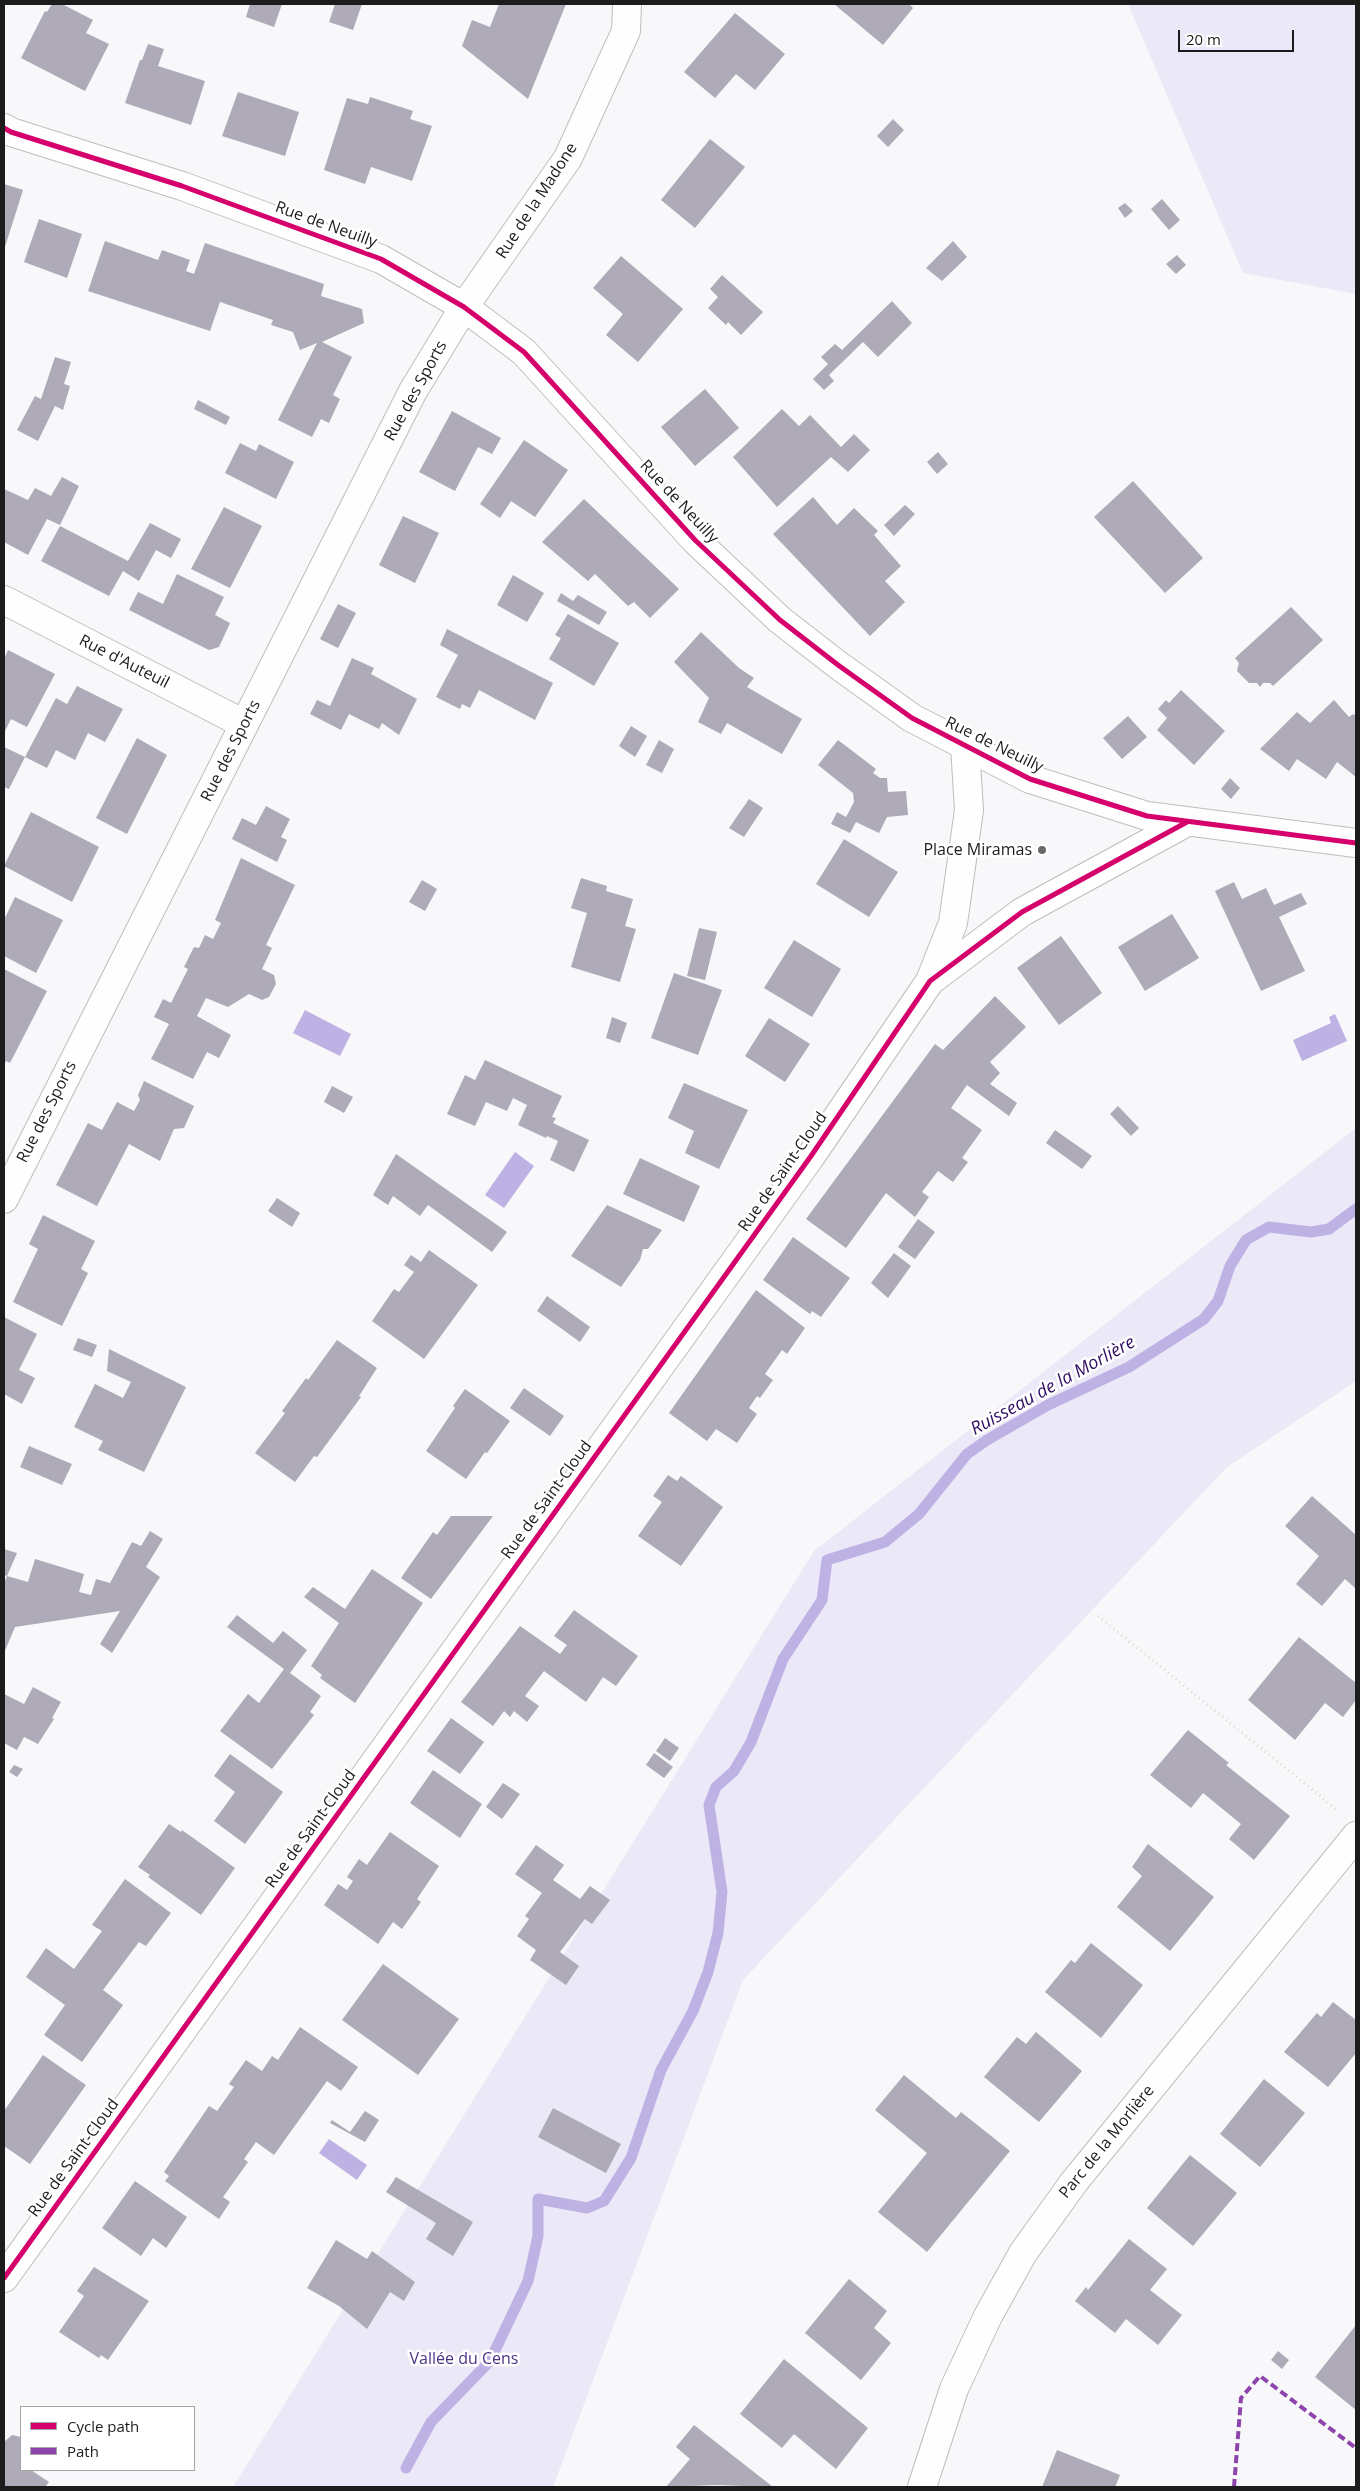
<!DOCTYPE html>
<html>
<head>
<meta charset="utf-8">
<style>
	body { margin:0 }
	#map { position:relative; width:1360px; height:2491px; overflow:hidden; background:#f8f7f9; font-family:"Open Sans",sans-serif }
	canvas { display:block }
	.frame { position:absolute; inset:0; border:5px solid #1c1c1d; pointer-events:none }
	.legend { position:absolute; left:20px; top:2406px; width:175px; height:65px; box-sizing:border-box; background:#fff; border:1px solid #a4a4a5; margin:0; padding:6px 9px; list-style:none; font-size:15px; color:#1c1c1d }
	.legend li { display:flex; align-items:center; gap:10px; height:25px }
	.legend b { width:25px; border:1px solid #a4a4a5 }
	.scale { position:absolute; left:1178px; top:30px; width:116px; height:22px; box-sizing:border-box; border:2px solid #1c1c1d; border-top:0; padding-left:6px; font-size:15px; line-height:18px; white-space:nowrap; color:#1c1c1d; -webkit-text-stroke:4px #fff; paint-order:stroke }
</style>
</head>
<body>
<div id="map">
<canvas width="1360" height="2491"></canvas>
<div class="frame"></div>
<ul class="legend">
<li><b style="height:6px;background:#d6006c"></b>Cycle path</li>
<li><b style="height:6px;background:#8e44ad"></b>Path</li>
</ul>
<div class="scale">20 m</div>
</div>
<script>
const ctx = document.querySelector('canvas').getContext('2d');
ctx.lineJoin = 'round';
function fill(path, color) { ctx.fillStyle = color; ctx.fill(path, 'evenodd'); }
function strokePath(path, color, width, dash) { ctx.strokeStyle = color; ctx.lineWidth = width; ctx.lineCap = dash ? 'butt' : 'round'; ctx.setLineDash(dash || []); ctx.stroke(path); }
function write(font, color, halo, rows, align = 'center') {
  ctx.font = font + ' "Open Sans",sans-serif'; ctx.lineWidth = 5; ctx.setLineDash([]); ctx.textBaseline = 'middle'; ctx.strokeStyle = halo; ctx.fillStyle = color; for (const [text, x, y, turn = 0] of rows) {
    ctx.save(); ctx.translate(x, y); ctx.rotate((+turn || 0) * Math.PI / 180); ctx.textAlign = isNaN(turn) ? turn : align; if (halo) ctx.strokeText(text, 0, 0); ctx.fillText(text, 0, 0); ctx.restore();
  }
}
const green = new Path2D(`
	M 1128,4 L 1356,4 L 1356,294 L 1243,273 Z
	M 1356,1128 L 1356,1381 L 1227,1467 L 743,1980 L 553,2487 L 233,2487 L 814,1551 Z`);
const water = new Path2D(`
	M 305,1010 L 351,1034 L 340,1056 L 293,1033 Z
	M 1335,1014 L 1347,1041 L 1302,1061 L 1293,1040 L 1331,1023 L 1329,1017 Z
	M 515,1152 L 534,1166 L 504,1208 L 485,1195 Z
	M 329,2139 L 367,2165 L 357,2180 L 319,2153 Z`);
const stream = new Path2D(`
	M 406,2468 L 431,2422 L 490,2361 L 528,2281 L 538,2236 L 538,2199 L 587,2208 L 604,2201 L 631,2158 L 661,2070 L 693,2011 L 708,1972 L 718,1933 L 722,1892 L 709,1805 L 716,1787 L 734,1771 L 751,1742 L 783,1659 L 822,1600 L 827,1560 L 885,1542 L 919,1514 L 967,1454 L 987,1440 L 1048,1405 L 1129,1367 L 1204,1319 L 1218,1301 L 1230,1266 L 1246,1240 L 1269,1227 L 1311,1232 L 1329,1229 L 1356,1209`);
const building = new Path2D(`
	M 52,4 L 62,4 L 93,20 L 86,33 L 109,44 L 85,91 L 21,58 L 45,11 L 47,12 Z
	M 250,4 L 282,4 L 274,27 L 246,17 Z
	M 335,4 L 362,4 L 353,30 L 329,22 Z
	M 499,4 L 566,4 L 528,99 L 462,46 L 472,20 L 490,27 Z
	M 834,4 L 909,4 L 913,8 L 883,45 Z
	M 735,13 L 785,54 L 755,90 L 736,74 L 715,98 L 684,72 Z
	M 148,44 L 164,49 L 158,66 L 205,81 L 191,125 L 125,103 L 140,60 L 142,60 Z
	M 238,92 L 299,112 L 285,156 L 222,136 Z
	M 370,97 L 413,111 L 410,119 L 432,126 L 412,181 L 371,167 L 365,184 L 324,170 L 347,98 L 368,104 Z
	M 893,119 L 904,130 L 888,147 L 877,136 Z
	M 710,139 L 745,167 L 695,228 L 661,200 Z
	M 4,184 L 23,190 L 4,250 Z
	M 1162,199 L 1180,220 L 1169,230 L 1151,209 Z
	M 1125,203 L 1133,211 L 1125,218 L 1118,208 Z
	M 39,219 L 82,234 L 67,278 L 24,262 Z
	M 105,241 L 158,260 L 162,250 L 190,260 L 186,271 L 194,274 L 205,243 L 324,284 L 321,296 L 362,309 L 364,323 L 322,342 L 352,357 L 333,395 L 340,399 L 329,423 L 321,419 L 312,437 L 278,420 L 317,343 L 300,350 L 293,332 L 271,325 L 273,320 L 220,302 L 210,331 L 88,291 Z
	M 953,241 L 967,257 L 942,281 L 926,268 Z
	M 1177,255 L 1186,265 L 1176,274 L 1166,264 Z
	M 621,256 L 683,309 L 638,362 L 606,335 L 623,314 L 593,288 Z
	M 722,275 L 763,312 L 741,335 L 728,322 L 726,325 L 708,308 L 718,297 L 710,289 Z
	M 892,301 L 912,323 L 878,357 L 863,342 L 829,375 L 834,381 L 824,390 L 813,379 L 828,364 L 821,357 L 835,344 L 842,350 Z
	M 55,357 L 71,362 L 64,384 L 70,386 L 63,410 L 55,406 L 38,441 L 17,430 L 35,396 L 41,399 Z
	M 705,389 L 739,428 L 695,466 L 661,427 Z
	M 198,400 L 230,417 L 226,425 L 194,409 Z
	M 782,409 L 799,426 L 810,415 L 841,447 L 854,434 L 870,450 L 848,472 L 831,457 L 777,507 L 733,457 Z
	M 452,411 L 501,438 L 492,454 L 478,447 L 455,491 L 419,472 Z
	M 524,440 L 568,470 L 535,517 L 511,501 L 500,518 L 480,504 Z
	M 240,443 L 256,451 L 259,444 L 294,462 L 276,499 L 225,473 Z
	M 938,452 L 948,464 L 937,474 L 927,462 Z
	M 62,477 L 79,486 L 60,525 L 47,519 L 28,555 L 4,542 L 4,489 L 28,500 L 35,488 L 51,496 Z
	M 1133,481 L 1203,558 L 1165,593 L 1094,517 Z
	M 813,497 L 837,525 L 854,508 L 878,531 L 874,535 L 901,566 L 885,581 L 905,602 L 870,636 L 773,534 Z
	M 584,499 L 679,589 L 650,618 L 634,602 L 628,606 L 595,574 L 588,581 L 542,542 Z
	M 905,505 L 915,514 L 894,536 L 884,525 Z
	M 224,507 L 262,526 L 230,588 L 191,569 Z
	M 403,516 L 439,533 L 415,583 L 379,565 Z
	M 150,523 L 181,539 L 171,558 L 156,550 L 139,581 L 123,571 L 109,596 L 41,561 L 60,526 L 128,561 Z
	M 177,574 L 224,597 L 215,615 L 230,623 L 219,647 L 209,650 L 129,610 L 138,592 L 163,604 Z
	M 513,575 L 544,593 L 527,622 L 497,605 Z
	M 561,593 L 573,601 L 578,595 L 607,612 L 599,625 L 557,601 Z
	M 338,604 L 356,613 L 338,648 L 320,639 Z
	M 1291,607 L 1323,640 L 1273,686 L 1270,683 L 1263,683 L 1260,687 L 1257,683 L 1249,683 L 1237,671 L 1239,663 L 1235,658 Z
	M 568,614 L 619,643 L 594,686 L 549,659 L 561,638 L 555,635 Z
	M 447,629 L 553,683 L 535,720 L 479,690 L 470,708 L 462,704 L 460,709 L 436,697 L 458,655 L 440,645 Z
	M 701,632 L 739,668 L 754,678 L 747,687 L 802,719 L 782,754 L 727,723 L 721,734 L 698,722 L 709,698 L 674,662 Z
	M 8,650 L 55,674 L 27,727 L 11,719 L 4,733 L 4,659 Z
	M 352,658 L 374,668 L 371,674 L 417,699 L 399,735 L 382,723 L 379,729 L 349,714 L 341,730 L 310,714 L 317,700 L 330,706 Z
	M 77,686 L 123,709 L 105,742 L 88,733 L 75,760 L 56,750 L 47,768 L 25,757 L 56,698 L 67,704 Z
	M 1181,690 L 1225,731 L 1194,765 L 1157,730 L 1167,718 L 1158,709 L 1166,700 L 1169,703 Z
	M 1334,700 L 1349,717 L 1353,714 L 1356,716 L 1356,777 L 1337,762 L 1326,779 L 1297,759 L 1289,771 L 1260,749 L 1297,712 L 1310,723 Z
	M 1128,716 L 1147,737 L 1122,759 L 1103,738 Z
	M 631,726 L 647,736 L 635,757 L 619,746 Z
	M 137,738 L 167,755 L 127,834 L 96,818 Z
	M 659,740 L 674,749 L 662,773 L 646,765 Z
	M 838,740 L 876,769 L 873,773 L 880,778 L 887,778 L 888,792 L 906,791 L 908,815 L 887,817 L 879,833 L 856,822 L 850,833 L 831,824 L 837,812 L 846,817 L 854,802 L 853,793 L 818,765 Z
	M 4,747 L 25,757 L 9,789 L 4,787 Z
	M 1230,778 L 1240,788 L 1231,799 L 1221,789 Z
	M 749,799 L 763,808 L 744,837 L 729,828 Z
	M 266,806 L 290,819 L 281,837 L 287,840 L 277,862 L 232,839 L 242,818 L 256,825 Z
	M 31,812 L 99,847 L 72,902 L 4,866 Z
	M 844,839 L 898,872 L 869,917 L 816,884 Z
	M 241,858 L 295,885 L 266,945 L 272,948 L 262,969 L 274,975 L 276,984 L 269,997 L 262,1000 L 249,994 L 228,1007 L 206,998 L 197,1016 L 231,1035 L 219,1058 L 207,1052 L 193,1079 L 151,1059 L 169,1024 L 154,1017 L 163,999 L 171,1003 L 188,969 L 184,967 L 194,947 L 199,948 L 205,935 L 213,939 L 221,923 L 215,920 Z
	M 581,878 L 607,886 L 606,891 L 633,899 L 625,926 L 636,929 L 620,982 L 571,967 L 587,913 L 571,908 Z
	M 422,880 L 437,889 L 425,911 L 409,902 Z
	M 1234,882 L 1242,899 L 1266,888 L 1274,905 L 1301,893 L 1307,904 L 1279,917 L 1305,971 L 1261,991 L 1215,891 Z
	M 15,897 L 63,920 L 36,973 L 4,956 L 4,920 Z
	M 1172,914 L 1199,958 L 1145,991 L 1118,947 Z
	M 699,928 L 717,932 L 705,980 L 687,976 Z
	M 1061,936 L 1102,993 L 1059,1025 L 1017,968 Z
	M 794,940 L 841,969 L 812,1017 L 764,988 Z
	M 4,969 L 47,991 L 10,1063 L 6,1061 L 4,1065 Z
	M 674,973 L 722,990 L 698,1055 L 651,1038 Z
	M 995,996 L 1026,1027 L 990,1062 L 1000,1073 L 990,1084 L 1017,1103 L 1009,1116 L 967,1085 L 951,1108 L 982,1130 L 962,1158 L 968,1162 L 953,1182 L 938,1171 L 922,1192 L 929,1197 L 915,1217 L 886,1193 L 846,1248 L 806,1219 L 935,1044 L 943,1050 Z
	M 612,1017 L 627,1023 L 620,1043 L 606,1038 Z
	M 769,1018 L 810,1044 L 785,1082 L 745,1056 Z
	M 485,1060 L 562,1096 L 552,1117 L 556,1118 L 553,1123 L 589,1140 L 574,1172 L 550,1160 L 558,1141 L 547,1136 L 546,1138 L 518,1125 L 527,1105 L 513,1098 L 507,1111 L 486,1102 L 475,1126 L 447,1114 L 465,1075 L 475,1080 Z
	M 144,1081 L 194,1106 L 184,1128 L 174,1129 L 160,1161 L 129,1144 L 97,1206 L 56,1185 L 88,1123 L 102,1130 L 117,1102 L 134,1111 L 140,1100 L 138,1095 Z
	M 684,1083 L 748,1110 L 719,1169 L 685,1153 L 694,1131 L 668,1118 Z
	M 332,1086 L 353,1097 L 344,1113 L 324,1102 Z
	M 1118,1106 L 1139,1128 L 1131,1136 L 1110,1114 Z
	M 1055,1130 L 1092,1156 L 1082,1169 L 1046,1143 Z
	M 396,1154 L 507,1232 L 492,1252 L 428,1205 L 420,1216 L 393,1196 L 388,1205 L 373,1195 Z
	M 640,1158 L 700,1186 L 684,1222 L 623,1194 Z
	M 277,1198 L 300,1213 L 292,1227 L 268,1211 Z
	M 607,1205 L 662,1230 L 648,1249 L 643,1249 L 640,1260 L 621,1287 L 571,1256 Z
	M 43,1215 L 95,1241 L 81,1269 L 88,1273 L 62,1326 L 13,1302 L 38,1249 L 29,1244 Z
	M 918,1219 L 935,1232 L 915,1259 L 898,1247 Z
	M 793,1237 L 850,1278 L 821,1317 L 812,1311 L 810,1314 L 763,1280 Z
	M 429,1250 L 478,1285 L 424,1359 L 372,1321 L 394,1289 L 399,1292 L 414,1272 L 404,1265 L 411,1255 L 421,1262 Z
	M 894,1253 L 911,1266 L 888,1298 L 871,1283 Z
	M 756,1290 L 805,1328 L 787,1354 L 782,1350 L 765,1374 L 773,1380 L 760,1398 L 757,1396 L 749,1408 L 757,1414 L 737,1443 L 716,1429 L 707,1441 L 669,1413 Z
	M 547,1296 L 590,1327 L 580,1342 L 537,1311 Z
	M 4,1317 L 37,1334 L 19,1370 L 35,1378 L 22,1404 L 4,1394 Z
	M 78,1338 L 97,1345 L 92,1357 L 73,1350 Z
	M 337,1340 L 377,1368 L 359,1396 L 361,1397 L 317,1457 L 314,1456 L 295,1482 L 255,1453 L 285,1413 L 282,1411 L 306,1378 L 308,1380 Z
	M 109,1349 L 186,1387 L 144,1472 L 98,1450 L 103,1441 L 74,1427 L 95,1384 L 123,1398 L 131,1382 L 107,1371 Z
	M 524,1388 L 564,1416 L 550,1436 L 510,1408 Z
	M 465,1389 L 510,1421 L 487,1453 L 485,1452 L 466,1479 L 426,1451 L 455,1408 L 453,1406 Z
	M 29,1446 L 72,1464 L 62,1485 L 20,1467 Z
	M 668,1475 L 677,1481 L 681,1476 L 723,1507 L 681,1566 L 638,1536 L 662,1502 L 653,1496 Z
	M 1312,1496 L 1356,1535 L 1356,1589 L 1345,1579 L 1322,1606 L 1296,1584 L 1319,1556 L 1285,1526 Z
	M 451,1516 L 493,1516 L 431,1599 L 401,1578 L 433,1532 L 437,1535 Z
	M 150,1531 L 163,1539 L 146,1567 L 160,1577 L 112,1653 L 100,1644 L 120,1611 L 15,1627 L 4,1653 L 4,1583 L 7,1576 L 28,1582 L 35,1559 L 84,1574 L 79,1592 L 91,1595 L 96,1579 L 110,1583 L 132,1542 L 141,1546 Z
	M 4,1549 L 17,1553 L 7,1576 L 4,1575 Z
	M 372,1569 L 423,1603 L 355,1703 L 320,1678 L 322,1675 L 311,1666 L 339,1623 L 304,1597 L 313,1587 L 345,1609 Z
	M 574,1610 L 638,1656 L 616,1686 L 603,1677 L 586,1702 L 544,1671 L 525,1696 L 539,1706 L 527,1722 L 514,1711 L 510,1717 L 504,1711 L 493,1726 L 461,1702 L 520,1626 L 560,1654 L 567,1645 L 554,1636 Z
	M 237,1615 L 273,1643 L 283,1631 L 307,1650 L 290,1673 L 321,1696 L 310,1712 L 314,1715 L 272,1769 L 220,1731 L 248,1694 L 259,1703 L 284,1669 L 227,1627 Z
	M 1299,1637 L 1356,1683 L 1356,1700 L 1343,1717 L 1325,1703 L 1295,1740 L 1248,1700 Z
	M 33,1687 L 61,1702 L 52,1718 L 54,1719 L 38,1744 L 24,1737 L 17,1750 L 4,1743 L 4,1694 L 24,1704 Z
	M 451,1718 L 484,1742 L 460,1774 L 427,1751 Z
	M 1188,1730 L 1229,1763 L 1226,1765 L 1290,1816 L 1254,1860 L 1229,1839 L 1241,1824 L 1203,1793 L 1191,1808 L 1150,1775 Z
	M 665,1738 L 679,1748 L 670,1761 L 656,1751 Z
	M 654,1753 L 673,1767 L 664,1778 L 646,1765 Z
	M 230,1754 L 283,1792 L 245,1844 L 214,1821 L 235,1792 L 214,1776 Z
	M 14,1765 L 23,1769 L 17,1777 L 9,1772 Z
	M 433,1770 L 482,1804 L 460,1838 L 410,1803 Z
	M 503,1783 L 520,1794 L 502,1819 L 486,1807 Z
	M 169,1824 L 181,1832 L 182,1830 L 235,1868 L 201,1915 L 148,1877 L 150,1875 L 138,1867 Z
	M 390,1832 L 439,1866 L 417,1899 L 421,1902 L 402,1929 L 393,1922 L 378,1944 L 324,1905 L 338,1884 L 347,1890 L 353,1881 L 347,1877 L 359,1859 L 367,1865 Z
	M 1148,1844 L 1214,1897 L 1170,1951 L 1117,1907 L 1142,1876 L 1132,1867 Z
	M 536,1845 L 564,1865 L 553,1880 L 580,1899 L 590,1886 L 610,1900 L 592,1924 L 585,1919 L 560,1952 L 579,1966 L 566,1985 L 530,1960 L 536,1950 L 517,1936 L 529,1919 L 525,1916 L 542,1893 L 515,1874 Z
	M 125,1879 L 171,1913 L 146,1946 L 139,1942 L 103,1990 L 123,2005 L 82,2062 L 44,2035 L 65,2005 L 26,1977 L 46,1948 L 74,1969 L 102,1931 L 92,1925 Z
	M 1091,1943 L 1143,1985 L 1101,2038 L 1045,1992 L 1071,1960 L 1075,1963 Z
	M 383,1964 L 459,2019 L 418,2075 L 342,2020 Z
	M 1333,2002 L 1356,2020 L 1356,2053 L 1328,2087 L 1284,2052 L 1317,2013 L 1321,2017 Z
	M 300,2027 L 358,2067 L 341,2091 L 327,2081 L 274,2155 L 256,2142 L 244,2159 L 248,2162 L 223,2197 L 230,2202 L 219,2219 L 165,2181 L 169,2176 L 164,2172 L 209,2106 L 217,2111 L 234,2087 L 229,2084 L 246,2060 L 262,2071 L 272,2056 L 278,2060 Z
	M 1036,2032 L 1082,2071 L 1039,2122 L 984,2077 L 1017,2037 L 1026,2044 Z
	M 43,2055 L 86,2085 L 30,2164 L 4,2146 L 4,2111 Z
	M 904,2075 L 956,2118 L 961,2112 L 1010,2151 L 927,2252 L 878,2212 L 927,2153 L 875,2110 Z
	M 1264,2079 L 1305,2113 L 1260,2167 L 1220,2134 Z
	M 553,2108 L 621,2144 L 606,2173 L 538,2137 Z
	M 365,2111 L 379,2120 L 365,2142 L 330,2123 L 332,2120 L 350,2132 Z
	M 1190,2155 L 1237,2193 L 1193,2246 L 1147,2208 Z
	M 396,2177 L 473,2222 L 453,2256 L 426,2239 L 436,2223 L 386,2192 Z
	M 135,2181 L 187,2217 L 166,2248 L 153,2238 L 141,2256 L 102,2228 Z
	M 1129,2239 L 1167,2269 L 1150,2290 L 1182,2315 L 1158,2345 L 1126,2319 L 1115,2333 L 1075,2301 L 1086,2287 L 1088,2290 Z
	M 336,2240 L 367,2259 L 372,2251 L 415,2282 L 404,2301 L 390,2292 L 367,2329 L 339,2306 L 307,2288 Z
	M 94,2267 L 149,2301 L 108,2360 L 101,2355 L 99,2358 L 59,2332 L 84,2296 L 77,2291 Z
	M 849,2279 L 887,2311 L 874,2328 L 891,2343 L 861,2380 L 805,2333 Z
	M 1356,2325 L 1356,2410 L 1315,2377 Z
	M 1278,2351 L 1289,2360 L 1282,2369 L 1271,2360 Z
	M 784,2359 L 868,2428 L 836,2469 L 794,2434 L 782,2448 L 740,2414 Z
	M 694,2425 L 773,2487 L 716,2485 L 666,2487 L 690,2459 L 676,2447 Z
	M 12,2435 L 21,2437 L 21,2470 L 31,2470 L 49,2482 L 45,2487 L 4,2487 L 4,2442 Z
	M 1057,2450 L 1120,2475 L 1115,2487 L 1042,2487 Z`);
const path = new Path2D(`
	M 1098,1616 L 1336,1809`);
const street = new Path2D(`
	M 4,128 L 11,132 L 182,186 L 381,259 L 464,307 L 524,352 L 695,540 L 780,620 L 838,665 L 912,718 L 1030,779 L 1147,816 L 1356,843
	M 4,600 L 244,724
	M 930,981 L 953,923 L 969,810 L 965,746
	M 4,1199 L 413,391 L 464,307 L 568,158 L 626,31 L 627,4
	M 4,2278 L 811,1156 L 930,981 L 1022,912 L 1187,822
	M 922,2487 L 954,2389 L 988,2316 L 1023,2253 L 1074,2182 L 1356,1836`);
const quiet = new Path2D(`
	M 1234,2487 L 1241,2398 L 1260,2376 L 1356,2448`);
const cycleway = new Path2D(`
	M 4,128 L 11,132 L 182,186 L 381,259 L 464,307 L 524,352 L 695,540 L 780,620 L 838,665 L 912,718 L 1030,779 L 1147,816 L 1356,843
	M 4,2278 L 811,1156 L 930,981 L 1022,912 L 1187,822`);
const markers = [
	[1042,850,5,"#69696a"]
];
const streetNames = [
	["Rue de la Madone",537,201,-57],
	["Rue de Neuilly",326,225,20],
	["Rue des Sports",416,391,-61],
	["Rue de Neuilly",679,502,47],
	["Rue d'Auteuil",124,662,27],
	["Rue de Neuilly",994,745,26],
	["Rue des Sports",231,751,-63],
	["Rue des Sports",47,1112,-63],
	["Rue de Saint-Cloud",783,1172,-55],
	["Rue de Saint-Cloud",547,1500,-54],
	["Rue de Saint-Cloud",311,1829,-54],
	["Parc de la Morlière",1107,2142,-51],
	["Rue de Saint-Cloud",74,2158,-54]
];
const poiNames = [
	["Place Miramas",1032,850]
];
const parkNames = [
	["Vallée du Cens",464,2359]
];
const waterNames = [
	["Ruisseau de la Morlière",1053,1386,-29]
];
fill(green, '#ebe9f7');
fill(water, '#beb2e5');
strokePath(stream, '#beb2e5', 11);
fill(building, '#aeaab8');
strokePath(street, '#bebdbf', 30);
strokePath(path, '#d9d8da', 3, [1, 4]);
strokePath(street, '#fefefe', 28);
strokePath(quiet, '#8e44ad', 4, [8, 4]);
strokePath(cycleway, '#d6006c', 5);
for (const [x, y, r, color] of markers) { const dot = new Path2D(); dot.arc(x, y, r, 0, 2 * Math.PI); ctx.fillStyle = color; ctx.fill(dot); strokePath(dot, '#fff', 2); }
write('16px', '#1c1c1d', '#fff', streetNames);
write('16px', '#1c1c1d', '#fff', poiNames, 'right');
write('16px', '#4c3286', '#fff', parkNames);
write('italic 18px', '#300e63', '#fff', waterNames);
</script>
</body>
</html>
